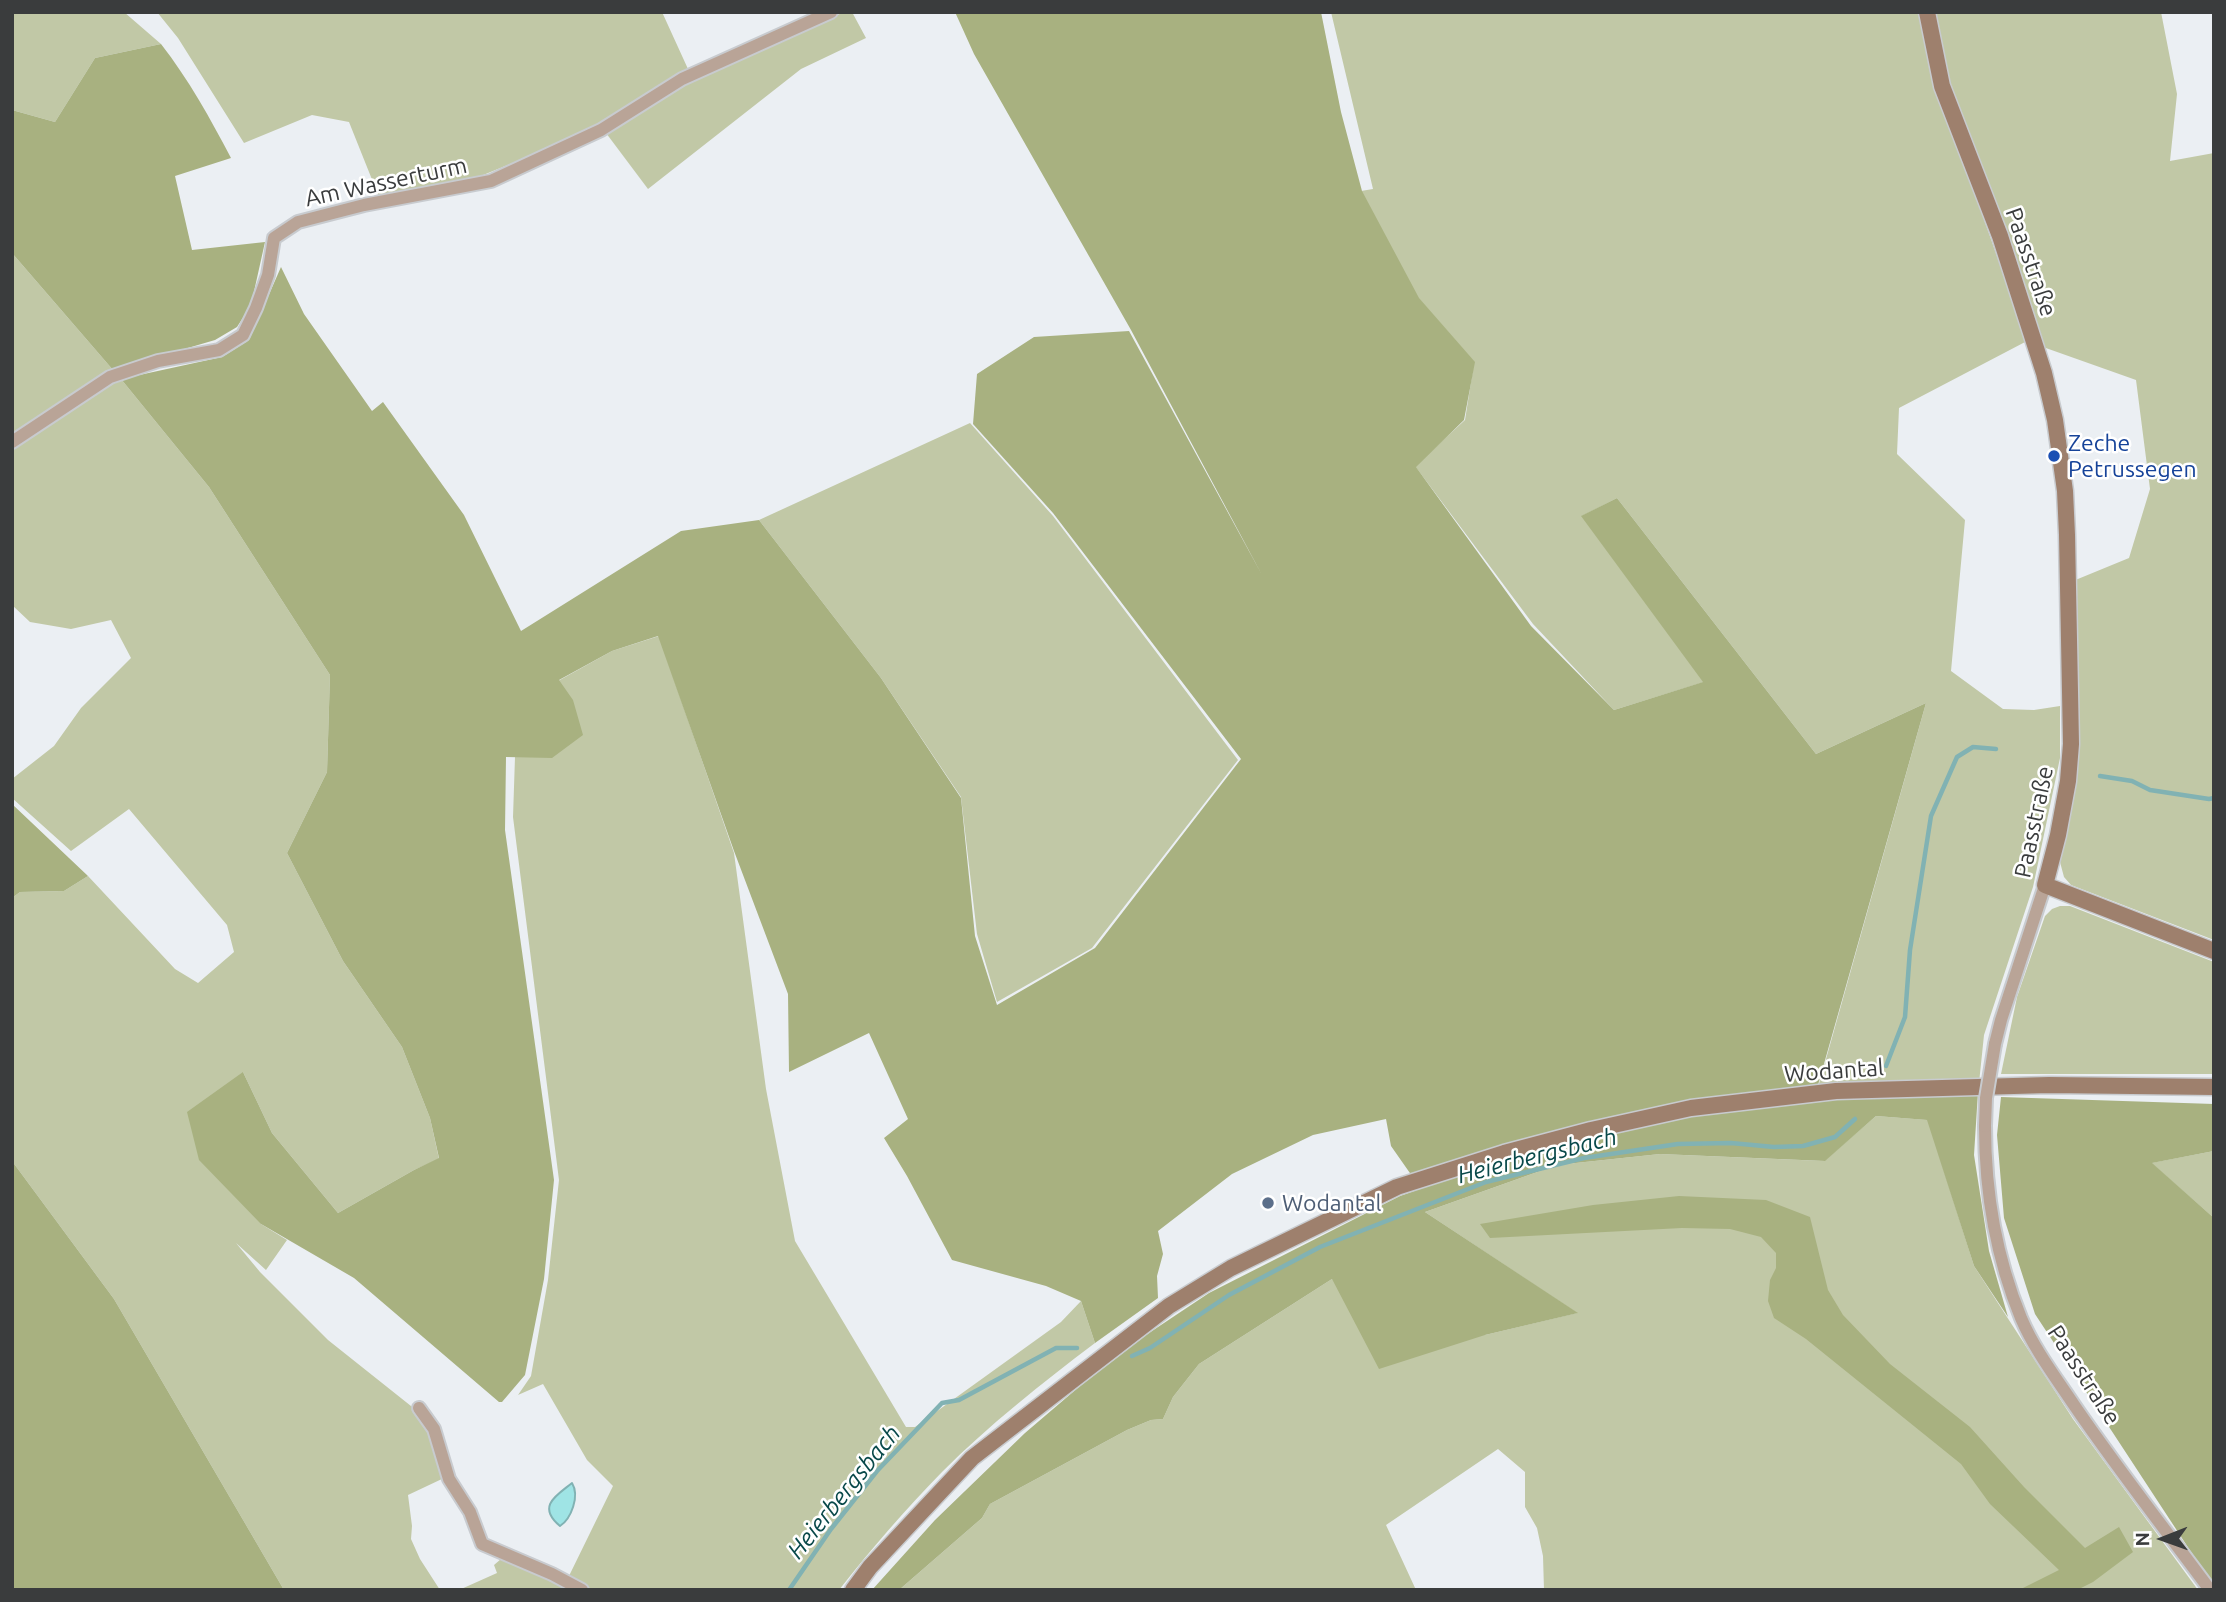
<!DOCTYPE html>
<html>
<head>
<meta charset="utf-8">
<style>
	body { margin:0 }
	#map { position:relative; width:2226px; height:1602px; overflow:hidden; background:#ebeff3; font-family:Ubuntu,sans-serif }
	canvas { display:block }
	.frame { position:absolute; inset:0; border:14px solid #3a3c3d; pointer-events:none }
	.north { position:absolute; left:2128px; top:1504px; width:70px; height:70px; -webkit-text-stroke:5px #fff; paint-order:stroke; rotate:269deg; font-size:19px; font-weight:700; line-height:28px; text-align:center; color:#3a3c3d }
	.north::after { content:''; display:block; margin:auto; width:24px; height:32px; background:#3a3c3d; clip-path:polygon(50% 0,100% 100%,50% 72%,0 100%) }
</style>
</head>
<body>
<div id="map">
<canvas width="2226" height="1602"></canvas>
<div class="frame"></div>
<div class="north">N</div>
</div>
<script>
const ctx = document.querySelector('canvas').getContext('2d');
ctx.lineJoin = 'round';
function fill(path, color) { ctx.fillStyle = color; ctx.fill(path, 'evenodd'); }
function strokePath(path, color, width, dash) { ctx.strokeStyle = color; ctx.lineWidth = width; ctx.lineCap = dash ? 'butt' : 'round'; ctx.setLineDash(dash || []); ctx.stroke(path); }
function write(font, color, halo, rows, align = 'center') {
  ctx.font = font + ' Ubuntu,sans-serif'; ctx.lineWidth = 5; ctx.setLineDash([]); ctx.textBaseline = 'middle'; ctx.strokeStyle = halo; ctx.fillStyle = color; for (const [text, x, y, turn = 0] of rows) {
    ctx.save(); ctx.translate(x, y); ctx.rotate((+turn || 0) * Math.PI / 180); ctx.textAlign = isNaN(turn) ? turn : align; if (halo) ctx.strokeText(text, 0, 0); ctx.fillText(text, 0, 0); ctx.restore();
  }
}
const green = new Path2D(`
	M 12,12 L 124,12 L 161,44 L 95,58 L 55,122 L 12,110 Z
	M 157,12 L 662,12 L 688,69 L 584,134 L 461,184 L 379,197 L 349,122 L 312,115 L 244,143 L 178,38 Z
	M 844,12 L 852,12 L 866,38 L 801,69 L 648,189 L 606,133 L 682,85 Z
	M 1331,12 L 1921,12 L 1939,92 L 2027,341 L 1899,408 L 1897,454 L 1965,520 L 1951,671 L 2003,709 L 2034,710 L 2060,706 L 2060,758 L 2033,887 L 1984,1035 L 1979,1083 L 1819,1084 L 1926,703 L 1816,754 L 1617,498 L 1582,516 L 1704,682 L 1614,710 L 1533,624 L 1415,466 L 1465,420 L 1474,363 L 1418,298 L 1361,191 L 1373,189 Z
	M 1935,12 L 2161,12 L 2177,94 L 2170,161 L 2214,153 L 2214,940 L 2071,885 L 2064,877 L 2060,862 L 2070,812 L 2073,581 L 2129,558 L 2150,489 L 2136,380 L 2043,347 L 1998,210 L 1947,80 Z
	M 12,253 L 113,370 L 12,433 Z
	M 121,379 L 209,487 L 330,675 L 327,772 L 287,853 L 343,961 L 402,1047 L 430,1118 L 439,1159 L 414,1170 L 338,1213 L 272,1133 L 243,1072 L 261,1224 L 287,1240 L 266,1270 L 236,1243 L 260,1272 L 328,1340 L 416,1410 L 431,1431 L 444,1478 L 408,1495 L 412,1526 L 411,1539 L 420,1559 L 440,1590 L 284,1590 L 114,1299 L 12,1161 L 12,898 L 20,892 L 64,891 L 88,876 L 175,969 L 198,983 L 234,952 L 227,925 L 129,809 L 71,851 L 12,798 L 12,779 L 54,746 L 81,708 L 131,658 L 111,620 L 71,629 L 30,622 L 12,605 L 12,446 Z
	M 970,423 L 1053,516 L 1238,760 L 1092,948 L 997,1002 L 977,934 L 961,797 L 881,678 L 759,520 Z
	M 659,636 L 734,853 L 766,1089 L 795,1241 L 906,1427 L 915,1427 L 1061,1322 L 1081,1301 L 1095,1343 C 1042,1383 989,1425 942,1472 C 906,1509 871,1549 839,1590 L 586,1590 L 568,1578 L 613,1486 L 587,1460 L 543,1384 L 502,1402 L 518,1395 L 531,1376 L 548,1280 L 559,1180 L 513,817 L 515,757 L 558,681 L 612,651 Z
	M 2060,906 L 2070,906 L 2214,962 L 2214,1074 L 2001,1074 L 2017,997 L 2045,916 L 2052,909 Z
	M 1876,1116 L 1928,1120 L 1974,1266 L 2073,1419 L 2198,1590 L 1544,1590 L 1543,1556 L 1537,1528 L 1525,1507 L 1525,1472 L 1498,1449 L 1386,1525 L 1416,1590 L 899,1590 L 982,1518 L 990,1504 L 1127,1430 L 1151,1420 L 1163,1419 L 1173,1397 L 1199,1364 L 1332,1279 L 1485,1335 L 1577,1313 L 1425,1212 L 1557,1165 L 1660,1154 L 1824,1161 Z
	M 2214,1151 L 2214,1218 L 2151,1163 Z
	M 501,1559 L 545,1576 L 573,1590 L 459,1590 L 497,1573 L 494,1565 Z`);
const forest = new Path2D(`
	M 955,12 L 1321,12 L 1341,112 L 1362,191 L 1419,298 L 1475,362 L 1464,420 L 1416,467 L 1531,626 L 1614,710 L 1703,682 L 1581,516 L 1617,498 L 1816,754 L 1926,703 L 1818,1085 L 1585,1125 L 1412,1176 L 1391,1146 L 1386,1119 L 1313,1135 L 1232,1174 L 1158,1231 L 1163,1254 L 1157,1276 L 1158,1298 L 1095,1343 L 1081,1301 L 1046,1286 L 952,1260 L 907,1176 L 884,1138 L 908,1119 L 869,1033 L 789,1072 L 788,994 L 734,851 L 658,636 L 612,651 L 559,680 L 573,700 L 583,735 L 552,758 L 506,757 L 505,830 L 554,1180 L 544,1279 L 525,1375 L 502,1402 L 499,1402 L 354,1278 L 261,1224 L 199,1160 L 187,1112 L 243,1072 L 272,1133 L 338,1213 L 414,1170 L 439,1158 L 430,1118 L 402,1047 L 343,961 L 287,853 L 327,772 L 330,675 L 209,487 L 121,379 L 222,357 L 249,340 L 281,267 L 304,314 L 372,411 L 383,402 L 464,515 L 521,631 L 681,531 L 759,520 L 881,678 L 961,798 L 975,936 L 997,1005 L 1095,948 L 1241,759 L 1053,513 L 973,424 L 977,374 L 1034,337 L 1129,331 L 1262,575 L 1131,330 L 974,54 Z
	M 161,44 C 189,80 210,118 231,158 L 175,176 L 192,250 L 265,242 L 251,305 L 237,327 L 215,340 L 113,370 L 12,253 L 12,110 L 55,122 L 95,58 Z
	M 12,804 L 88,876 L 64,891 L 20,892 L 12,898 Z
	M 1978,1092 L 1974,1155 L 1989,1251 L 2008,1317 L 1974,1266 L 1927,1120 L 1876,1116 L 1825,1161 L 1660,1154 L 1557,1165 L 1425,1212 L 1578,1313 L 1485,1335 L 1379,1369 L 1332,1279 L 1199,1364 L 1173,1397 L 1163,1419 L 1151,1420 L 1127,1430 L 990,1504 L 982,1518 L 899,1590 L 872,1590 L 935,1520 L 1025,1433 L 1080,1386 L 1146,1335 L 1209,1293 L 1400,1196 L 1537,1147 L 1717,1111 L 1832,1097 Z
	M 2001,1097 L 2214,1104 L 2214,1151 L 2152,1163 L 2214,1218 L 2214,1587 L 2035,1314 L 2004,1218 L 1997,1135 Z
	M 12,1161 L 114,1299 L 284,1590 L 12,1590 Z
	M 1679,1196 L 1766,1200 L 1810,1217 L 1828,1290 L 1843,1315 L 1890,1364 L 1970,1427 L 2024,1487 L 2085,1548 L 2119,1527 L 2133,1552 L 2093,1582 L 2077,1590 L 2019,1590 L 2059,1570 L 1990,1504 L 1961,1464 L 1806,1339 L 1774,1318 L 1768,1301 L 1770,1280 L 1776,1268 L 1776,1253 L 1761,1237 L 1730,1229 L 1682,1228 L 1490,1238 L 1480,1224 L 1593,1205 Z`);
const water = new Path2D(`
	M 572,1483 C 580,1496 571,1519 560,1526 C 536,1506 557,1495 572,1483 Z`);
const stream = new Path2D(`
	M 2100,776 L 2132,781 L 2150,790 L 2209,799 L 2214,798
	M 1886,1066 L 1905,1017 L 1910,950 L 1931,816 L 1957,757 L 1973,747 L 1996,749
	M 1132,1356 L 1150,1348 L 1229,1295 L 1320,1247 L 1486,1182 L 1584,1158 L 1678,1144 L 1731,1143 L 1774,1147 L 1803,1146 L 1835,1137 L 1855,1119
	M 789,1590 L 831,1529 L 877,1471 L 942,1403 L 959,1400 L 1056,1348 L 1077,1348`);
const street = new Path2D(`
	M 12,442 L 110,377 L 158,361 L 219,350 L 243,335 L 256,308 L 268,275 L 274,238 L 298,222 L 364,205 L 491,181 L 601,130 L 682,79 L 831,12
	M 1995,1044 L 2001,1020 L 2045,885
	M 1985,1126 C 1985,1192 1996,1257 2021,1318 C 2034,1349 2056,1378 2074,1405 C 2117,1468 2164,1528 2210,1590
	M 419,1408 L 434,1429 L 449,1479 L 470,1512 L 482,1544 L 552,1574 L 582,1590`);
const secondary = new Path2D(`
	M 1927,12 L 1942,86 L 2000,236 L 2044,373 L 2055,420 L 2065,491 L 2067,535 L 2071,744 L 2068,781 L 2058,835 L 2045,885 L 2214,951
	M 853,1590 L 870,1567 L 972,1458 L 1169,1306 L 1231,1268 L 1397,1187 L 1504,1153 L 1591,1130 L 1691,1108 L 1836,1091 L 2049,1085 L 2214,1087`);
const streetBridge = new Path2D(`
	M 1985,1126 L 1986,1098 L 1995,1044`);
const markers = [
	[2054,456,7,"#1a4fb4"],
	[1268,1203,7,"#5c6f8a"]
];
const streetNames = [
	["Am Wasserturm",386,182,-12],
	["Paasstraße",2031,262,71],
	["Paasstraße",2034,822,-78],
	["Wodantal",1834,1071,-4],
	["Paasstraße",2084,1375,57]
];
const transitNames = [
	["Zeche",2068,443],
	["Petrussegen",2068,469]
];
const serviceNames = [
	["Wodantal",1282,1203]
];
const waterNames = [
	["Heierbergsbach",1537,1156,-14],
	["Heierbergsbach",844,1492,-51]
];
fill(green, '#c1c8a6');
fill(forest, '#a8b180');
fill(water, '#9fe4e5');
strokePath(water, '#81b2b3', 2);
strokePath(stream, '#81b2b3', 4.5);
strokePath(street, '#c8cbcf', 16);
strokePath(secondary, '#c8cbcf', 19);
strokePath(street, '#b9a497', 12);
strokePath(secondary, '#9e806d', 16);
strokePath(streetBridge, '#c8cbcf', 16, []);
strokePath(streetBridge, '#b9a497', 12);
for (const [x, y, r, color] of markers) { const dot = new Path2D(); dot.arc(x, y, r, 0, 2 * Math.PI); ctx.fillStyle = color; ctx.fill(dot); strokePath(dot, '#fff', 2.5); }
write('23px', '#3a3c3d', '#fff', streetNames);
write('23px', '#164399', '#fff', transitNames, 'left');
write('23px', '#4e5e75', '#fff', serviceNames, 'left');
write('italic 24px', '#09494a', '#fff', waterNames);
</script>
</body>
</html>
